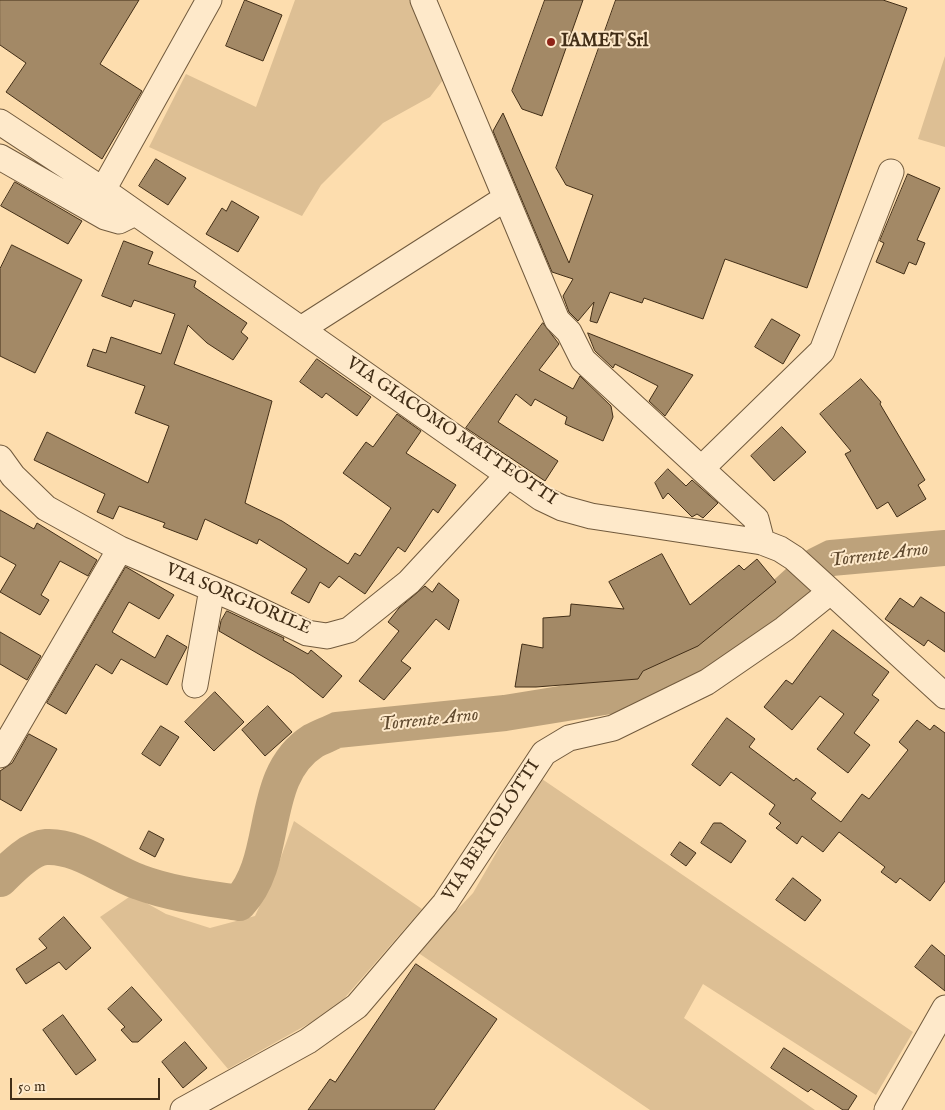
<!DOCTYPE html>
<html>
<head>
<meta charset="utf-8">
<style>
	body { margin:0 }
	#map { position:relative; width:945px; height:1110px; overflow:hidden; background:#fdddae; font-family:"IM FELL English",serif }
	canvas { display:block }
	.scale { position:absolute; left:10px; top:1078px; width:150px; height:22px; box-sizing:border-box; border:2px solid #422e17; border-top:0; padding-left:6px; font-size:15px; line-height:18px; white-space:nowrap; color:#422e17; -webkit-text-stroke:4px #fee9ca; paint-order:stroke }
</style>
</head>
<body>
<div id="map">
<canvas width="945" height="1110"></canvas>
<div class="scale">50 m</div>
</div>
<script>
const ctx = document.querySelector('canvas').getContext('2d');
ctx.lineJoin = 'round';
function fill(path, color) { ctx.fillStyle = color; ctx.fill(path, 'evenodd'); }
function strokePath(path, color, width, dash) { ctx.strokeStyle = color; ctx.lineWidth = width; ctx.lineCap = dash ? 'butt' : 'round'; ctx.setLineDash(dash || []); ctx.stroke(path); }
function write(font, color, halo, rows, align = 'center') {
  ctx.font = font + ' "IM FELL English",serif'; ctx.lineWidth = 4; ctx.setLineDash([]); ctx.textBaseline = 'middle'; ctx.strokeStyle = halo; ctx.fillStyle = color; for (const [text, x, y, turn = 0] of rows) {
    ctx.save(); ctx.translate(x, y); ctx.rotate((+turn || 0) * Math.PI / 180); ctx.textAlign = isNaN(turn) ? turn : align; if (halo) ctx.strokeText(text, 0, 0); ctx.fillText(text, 0, 0); ctx.restore();
  }
}
const green = new Path2D(`
	M 295,0 L 415,0 L 446,76 L 430,97 L 383,123 L 321,185 L 302,216 L 149,147 L 186,74 L 256,107 Z
	M 945,56 L 945,147 L 918,139 Z
	M 542,779 L 913,1032 L 876,1095 L 703,984 L 684,1018 L 815,1110 L 650,1110 L 417,952 L 473,893 L 528,798 Z
	M 294,821 L 422,909 L 335,1009 L 228,1069 L 100,917 L 132,895 L 166,914 L 210,928 L 255,916 L 276,871 Z`);
const river = new Path2D(`
	M 0,879 C 11,868 30,848 46,847 C 78,845 110,872 139,882 C 171,894 206,898 239,903 C 281,858 257,777 313,741 C 320,737 329,734 337,730 L 505,713 L 647,690 L 733,641 L 817,565 L 831,558 L 945,548`);
const building = new Path2D(`
	M 0,0 L 139,0 L 100,64 L 142,91 L 102,159 L 6,92 L 26,63 L 0,45 Z
	M 245,0 L 282,15 L 263,61 L 226,46 Z
	M 545,0 L 583,0 L 542,116 L 522,109 L 512,91 Z
	M 616,0 L 883,0 L 907,8 L 807,288 L 725,259 L 703,319 L 644,298 L 642,303 L 610,292 L 597,323 L 590,321 L 594,302 L 578,321 L 569,312 L 563,296 L 573,279 L 552,272 L 493,131 L 503,113 L 569,263 L 593,195 L 566,185 L 556,168 Z
	M 156,159 L 186,178 L 168,205 L 139,186 Z
	M 908,174 L 940,188 L 917,240 L 925,243 L 916,265 L 909,262 L 904,274 L 876,262 L 884,243 L 880,241 Z
	M 15,182 L 82,221 L 68,244 L 1,206 Z
	M 232,201 L 259,217 L 238,252 L 206,234 L 222,208 L 226,211 Z
	M 124,241 L 153,252 L 148,264 L 196,281 L 194,287 L 247,323 L 241,332 L 248,338 L 233,360 L 207,343 L 188,325 L 174,364 L 272,401 L 245,503 L 282,521 L 348,564 L 355,553 L 360,556 L 391,508 L 343,473 L 366,442 L 373,447 L 397,414 L 421,431 L 406,453 L 456,485 L 438,513 L 433,509 L 405,552 L 398,547 L 365,594 L 339,576 L 329,588 L 320,582 L 309,603 L 291,593 L 307,569 L 259,539 L 257,544 L 205,519 L 197,540 L 163,527 L 165,523 L 119,506 L 113,519 L 97,512 L 105,494 L 34,460 L 47,432 L 148,483 L 169,426 L 135,413 L 145,386 L 87,366 L 93,349 L 106,353 L 111,337 L 161,354 L 175,314 L 134,300 L 131,307 L 102,296 Z
	M 12,245 L 82,280 L 35,373 L 0,356 L 0,269 Z
	M 772,319 L 800,335 L 783,364 L 755,347 Z
	M 543,323 L 559,344 L 539,370 L 573,389 L 580,376 L 611,406 L 613,417 L 603,441 L 565,424 L 567,417 L 535,399 L 531,406 L 516,394 L 498,422 L 558,461 L 545,481 L 466,428 Z
	M 588,333 L 693,375 L 665,416 L 649,401 L 658,386 L 615,364 L 613,368 L 595,351 Z
	M 317,359 L 371,397 L 357,416 L 326,393 L 322,398 L 300,382 Z
	M 861,379 L 881,402 L 880,404 L 925,480 L 918,485 L 926,499 L 897,517 L 888,502 L 877,509 L 845,454 L 851,451 L 820,414 Z
	M 782,427 L 806,452 L 774,481 L 751,456 Z
	M 668,469 L 686,486 L 692,480 L 718,503 L 703,518 L 697,514 L 692,517 L 668,493 L 663,499 L 655,483 Z
	M 0,510 L 34,529 L 37,523 L 97,560 L 88,576 L 60,561 L 41,595 L 49,600 L 40,615 L 0,592 L 16,565 L 0,556 Z
	M 662,554 L 690,605 L 739,565 L 744,570 L 757,559 L 776,582 L 698,646 L 643,671 L 638,679 L 536,687 L 515,687 L 522,644 L 543,648 L 543,618 L 570,616 L 571,604 L 624,609 L 609,582 Z
	M 126,567 L 174,595 L 159,619 L 129,602 L 112,632 L 155,658 L 167,635 L 187,647 L 167,685 L 121,659 L 112,674 L 96,664 L 66,714 L 47,703 Z
	M 439,583 L 459,600 L 449,630 L 436,619 L 401,661 L 411,668 L 384,700 L 359,681 L 399,631 L 388,622 L 399,608 L 425,586 L 432,592 Z
	M 921,597 L 945,613 L 945,652 L 928,640 L 924,646 L 885,619 L 900,598 L 913,607 Z
	M 227,611 L 284,638 L 283,640 L 308,654 L 311,650 L 342,676 L 323,698 L 293,674 L 219,631 L 221,621 Z
	M 833,630 L 889,672 L 872,695 L 879,700 L 854,733 L 870,745 L 848,773 L 817,749 L 844,714 L 820,696 L 792,730 L 764,707 L 786,680 L 792,684 Z
	M 0,632 L 41,656 L 27,680 L 0,664 Z
	M 215,692 L 244,722 L 214,751 L 185,722 Z
	M 268,706 L 292,732 L 265,756 L 242,730 Z
	M 727,718 L 755,739 L 749,747 L 794,781 L 796,778 L 816,793 L 811,799 L 841,822 L 862,794 L 869,799 L 908,750 L 899,742 L 917,720 L 930,730 L 934,725 L 945,733 L 945,881 L 930,901 L 900,878 L 896,883 L 881,872 L 885,867 L 839,832 L 823,852 L 802,836 L 797,844 L 776,828 L 781,823 L 769,814 L 775,805 L 731,772 L 720,786 L 692,765 Z
	M 161,726 L 179,737 L 160,766 L 142,754 Z
	M 29,734 L 57,749 L 21,811 L 0,799 L 0,771 L 12,763 Z
	M 714,823 L 721,823 L 746,841 L 731,863 L 701,843 Z
	M 149,831 L 164,839 L 155,857 L 140,849 Z
	M 680,842 L 696,853 L 686,866 L 671,855 Z
	M 793,878 L 821,900 L 805,921 L 776,900 Z
	M 64,917 L 91,948 L 66,970 L 59,962 L 26,984 L 16,969 L 47,948 L 39,939 Z
	M 932,945 L 945,956 L 945,991 L 915,967 Z
	M 416,964 L 497,1019 L 434,1110 L 308,1110 L 330,1079 L 335,1082 Z
	M 132,987 L 162,1020 L 138,1042 L 132,1042 L 121,1030 L 125,1027 L 108,1009 Z
	M 63,1015 L 96,1060 L 76,1075 L 43,1030 Z
	M 185,1042 L 207,1068 L 183,1088 L 162,1062 Z
	M 784,1048 L 857,1096 L 848,1110 L 843,1110 L 811,1089 L 808,1092 L 771,1068 Z`);
const minor = new Path2D(`
	M 423,0 L 557,320 L 569,332 L 583,360 L 756,519 L 762,542
	M 0,122 L 103,190 L 541,498 L 562,508 L 591,516 L 762,542 L 780,549 L 794,558 L 945,696
	M 0,157 L 105,217 L 119,221 L 135,213
	M 103,190 L 209,0
	M 301,329 L 506,198
	M 0,458 L 13,476 L 46,508 L 120,549 L 236,599 L 307,633 L 327,636 L 349,630 L 409,582 L 508,475
	M 702,468 L 822,351 L 891,172
	M 195,685 L 212,589
	M 0,755 L 120,549
	M 183,1110 L 308,1041 L 357,1006 L 445,903 L 544,753 L 569,738 L 613,728 L 707,682 L 784,629 L 830,592
	M 887,1110 L 945,1008`);
const markers = [
	[551,42,5,"#8f2418"]
];
const poiNames = [
	["IAMET Srl",561,42]
];
const streetNames = [
	["VIA GIACOMO MATTEOTTI",451,432,34],
	["VIA SORGIORILE",238,600,23],
	["VIA BERTOLOTTI",492,831,-57]
];
const waterNames = [
	["Torrente Arno",879,556,-7],
	["Torrente Arno",429,721,-6]
];
fill(green, '#ddbf94');
strokePath(river, '#bda27b', 36);
fill(building, '#a38966');
strokePath(building, '#422e17', 1);
strokePath(minor, '#715a3d', 27);
strokePath(minor, '#fee9ca', 25);
for (const [x, y, r, color] of markers) { const dot = new Path2D(); dot.arc(x, y, r, 0, 2 * Math.PI); ctx.fillStyle = color; ctx.fill(dot); strokePath(dot, '#fee9ca', 2); }
write('bold 18px', '#422e17', '#fee9ca', poiNames, 'left');
write('18px', '#422e17', '#fee9ca', streetNames);
write('italic 19px', '#614b30', '#fee9ca', waterNames);
</script>
</body>
</html>
